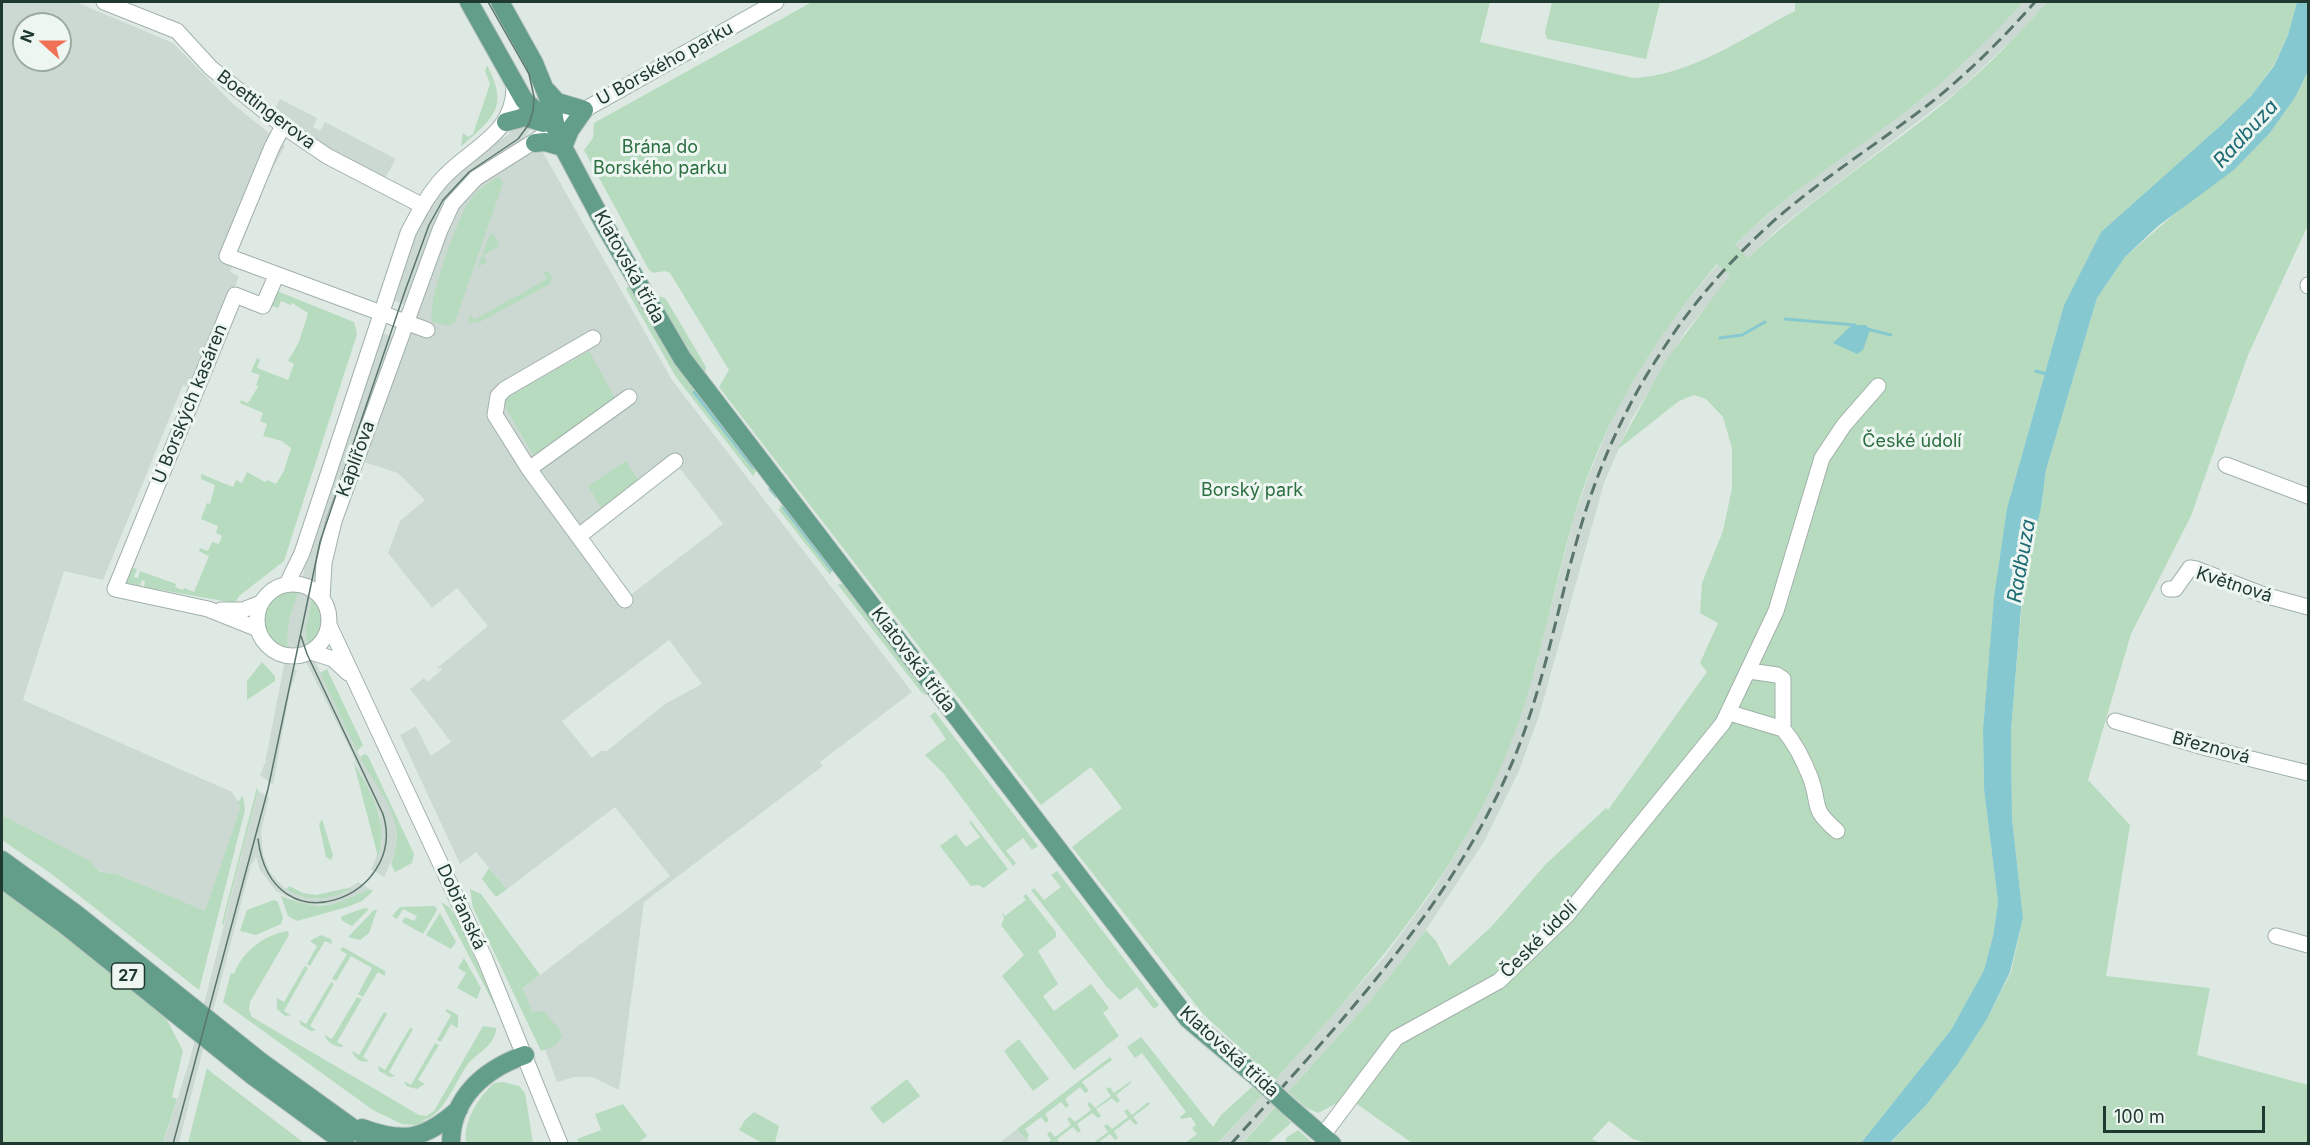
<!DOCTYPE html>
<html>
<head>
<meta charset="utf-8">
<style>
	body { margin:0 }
	#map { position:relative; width:2310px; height:1145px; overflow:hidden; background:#dee9e4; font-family:Inter,sans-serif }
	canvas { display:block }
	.frame { position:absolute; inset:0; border:3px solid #203930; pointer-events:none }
	.north { position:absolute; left:12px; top:12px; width:60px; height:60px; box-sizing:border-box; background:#eef6f2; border:2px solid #9caaa4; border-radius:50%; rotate:291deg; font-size:16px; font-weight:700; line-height:24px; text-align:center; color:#203930 }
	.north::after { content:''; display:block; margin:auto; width:21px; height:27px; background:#f07156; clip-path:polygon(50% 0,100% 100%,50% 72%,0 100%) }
	.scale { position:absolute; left:2103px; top:1106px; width:162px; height:27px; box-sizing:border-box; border:3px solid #203930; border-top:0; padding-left:8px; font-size:18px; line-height:21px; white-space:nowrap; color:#203930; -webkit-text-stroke:4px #eef6f2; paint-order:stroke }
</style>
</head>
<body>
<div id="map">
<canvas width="2310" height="1145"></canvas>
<div class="frame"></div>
<div class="north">N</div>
<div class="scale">100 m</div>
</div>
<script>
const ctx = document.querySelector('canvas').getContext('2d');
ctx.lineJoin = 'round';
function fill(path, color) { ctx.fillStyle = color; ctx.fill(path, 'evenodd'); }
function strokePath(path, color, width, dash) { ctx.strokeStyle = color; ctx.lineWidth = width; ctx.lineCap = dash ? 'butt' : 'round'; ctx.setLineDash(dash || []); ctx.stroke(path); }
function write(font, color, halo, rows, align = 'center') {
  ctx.font = font + ' Inter,sans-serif'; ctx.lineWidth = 6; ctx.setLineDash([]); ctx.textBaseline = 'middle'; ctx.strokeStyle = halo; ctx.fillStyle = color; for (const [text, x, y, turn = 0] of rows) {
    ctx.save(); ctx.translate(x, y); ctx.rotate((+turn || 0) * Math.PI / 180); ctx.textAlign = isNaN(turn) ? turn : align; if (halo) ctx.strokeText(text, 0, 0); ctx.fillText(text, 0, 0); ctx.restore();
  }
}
const built = new Path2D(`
	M 2,2 L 76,2 L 173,43 L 233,104 L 285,146 L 271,171 L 230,272 L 239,276 L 194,389 L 183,385 L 103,580 L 64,571 L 23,700 L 232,792 L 242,807 L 206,912 L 116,874 L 105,873 L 94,868 L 91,862 L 2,815 ZM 24,24 L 60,24 L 60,60 L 24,60 Z
	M 2023,2 L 2047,2 L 2019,33 L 1959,90 L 1780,227 L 1748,258 L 1685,332 L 1631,420 L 1604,483 L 1539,716 L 1518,773 L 1485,840 L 1426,930 L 1370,1001 L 1242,1143 L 1218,1144 L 1385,956 L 1432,892 L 1469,831 L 1535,669 L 1574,517 L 1588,477 L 1615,412 L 1651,350 L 1670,321 L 1718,264 L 1747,233 L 1797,190 L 1919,101 L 1978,49 Z
	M 280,99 L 317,118 L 313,127 L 320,131 L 325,122 L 396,159 L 385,178 L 312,142 L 273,112 Z
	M 519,122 L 535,123 L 521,142 L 441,211 L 430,233 L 408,295 L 407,305 L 392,300 L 417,231 L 436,196 L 476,156 L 508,135 Z
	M 541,149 L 672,380 L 912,692 L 820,762 L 823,766 L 644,902 L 619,1090 L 592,1077 L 574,1077 L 557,1082 L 523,988 L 670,876 L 615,807 L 507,889 L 476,852 L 460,864 L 400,735 L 416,726 L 431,756 L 451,742 L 410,689 L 424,678 L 427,682 L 443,669 L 437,668 L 488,626 L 457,588 L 432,608 L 388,553 L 400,521 L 425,500 L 398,473 L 364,462 L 417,307 L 462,197 L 497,170 ZM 675,462 L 723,524 L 620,603 L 582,550 L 579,551 L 572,541 ZM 669,640 L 702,684 L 665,704 L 607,751 L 601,751 L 592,758 L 562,721 Z
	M 382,333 L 393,337 L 318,567 L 314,586 L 302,580 L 309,549 Z
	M 299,592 L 312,598 L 305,631 L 308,646 L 288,649 L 287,632 L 291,607 Z
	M 314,659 L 360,757 L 384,794 L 396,821 L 397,849 L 384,877 L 371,869 L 382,844 L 380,816 L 350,749 L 306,662 Z
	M 285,660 L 297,671 L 290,690 L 273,785 L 260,775 L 265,763 Z
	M 258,791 L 269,797 L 261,832 L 263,855 L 270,872 L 283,887 L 300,896 L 316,899 L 344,892 L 358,882 L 369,889 L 335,904 L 305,905 L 276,891 L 260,870 L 256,857 L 251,865 L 179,1142 L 163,1144 L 190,1059 Z
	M 1017,1129 L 1029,1143 L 998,1144 Z`);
const green = new Path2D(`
	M 812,2 L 1490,2 L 1480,42 L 1633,78 C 1691,76 1744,37 1795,11 L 1795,2 L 2023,2 C 1983,47 1938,88 1889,124 C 1836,163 1781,198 1735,245 L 1748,258 C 1804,205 1867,163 1928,116 C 1972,82 2011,43 2047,2 L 2297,2 L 2288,35 L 2274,65 L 2251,96 L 2219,127 L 2101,232 L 2064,305 L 2007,508 L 1995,592 L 1983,729 L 1984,789 L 1998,902 L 1993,936 L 1984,970 L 1951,1030 L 1861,1143 L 1646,1143 L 1633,1139 L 1609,1121 L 1592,1139 L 1600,1143 L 1412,1143 L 1343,1094 L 1337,1103 L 1318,1113 L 1305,1107 L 1288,1092 L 1370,1001 L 1426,930 L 1436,941 L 1449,966 L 1492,926 L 1545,865 L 1606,808 L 1608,810 L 1707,672 L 1700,663 L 1718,623 L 1700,613 L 1702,583 L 1723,531 L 1732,488 L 1732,448 L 1723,417 L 1706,399 L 1694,395 L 1679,401 L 1617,450 L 1666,360 L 1730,275 L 1717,264 C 1653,339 1602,422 1574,517 C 1550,601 1536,687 1501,767 C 1448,888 1362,983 1275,1080 L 1203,1014 L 1072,847 L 1122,808 L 1091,767 L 1041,805 L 719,387 L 729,370 L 670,273 L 665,271 L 653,273 L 649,270 L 584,150 L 593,138 L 594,123 Z
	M 1552,2 L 1660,2 L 1646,59 L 1547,39 L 1545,32 Z
	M 487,65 C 510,109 492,118 461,147 L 463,133 L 468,137 L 473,134 L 490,84 L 485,71 Z
	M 2308,71 L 2308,225 L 2248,355 L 2191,516 L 2131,634 L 2088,780 L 2130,825 L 2106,976 L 2210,988 L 2197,1055 L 2308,1085 L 2308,1143 L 1890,1144 L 1927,1104 L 1958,1064 L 1987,1019 L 2011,972 L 2023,918 L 2012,818 L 2011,731 L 2024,578 L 2041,508 L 2046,470 L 2097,298 L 2125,257 L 2193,198 L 2234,170 L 2270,133 L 2296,96 Z
	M 496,178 L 500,178 L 503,183 L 455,322 L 449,326 L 433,322 C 424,310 458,218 468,203 C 475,192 485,185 496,178 Z
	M 493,233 L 500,246 L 483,255 L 487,262 L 478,267 L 489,236 Z
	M 543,272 L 548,272 L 552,276 L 550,284 L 480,322 L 468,323 L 470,314 L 474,320 L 547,279 Z
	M 631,282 L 757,469 L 753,476 L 676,377 L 626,289 Z
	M 277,291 L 354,322 L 357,334 L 284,561 L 239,596 L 235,603 L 144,587 L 145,581 L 142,580 L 140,586 L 123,582 L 135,561 L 133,568 L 137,569 L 134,577 L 138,578 L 140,571 L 176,584 L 175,587 L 183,590 L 184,588 L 194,592 L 209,556 L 199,551 L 200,548 L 208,551 L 212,542 L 219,544 L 222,536 L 216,533 L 218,526 L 201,519 L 207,503 L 210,504 L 215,485 L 201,479 L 201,474 L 233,487 L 236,480 L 242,483 L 247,472 L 265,482 L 267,480 L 276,484 L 284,471 L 291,448 L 282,441 L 263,436 L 267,424 L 260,421 L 263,413 L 240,403 L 241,400 L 248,403 L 258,387 L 256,385 L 260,375 L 251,372 L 257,358 L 260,360 L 257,368 L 288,380 L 294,364 L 288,361 L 299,342 L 308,313 L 292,303 L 291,305 L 281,301 L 278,308 L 272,306 Z
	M 660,296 L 666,299 L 706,367 L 705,372 L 701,372 L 657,299 Z
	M 589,351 L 615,398 L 537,454 L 532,453 L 503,403 L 505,399 Z
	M 626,461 L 639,482 L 601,507 L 588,486 Z
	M 781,505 L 784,505 L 834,566 L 830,575 L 779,510 Z
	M 846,582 L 931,694 L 926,695 L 921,692 L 838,585 Z
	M 297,591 L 299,592 C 290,611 286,628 288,649 C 252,639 259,589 297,591 Z
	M 312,598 C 326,613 325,634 308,646 L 305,631 Z
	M 262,662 L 275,676 L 275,681 L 247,700 L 247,681 Z
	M 327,669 L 363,745 L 357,751 L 320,673 Z
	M 935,712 L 1038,846 L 1032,850 L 1023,838 L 1006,851 L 1016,863 L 1013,866 L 944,774 L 925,755 L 946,739 L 930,716 Z
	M 365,754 L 368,756 L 414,854 L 412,863 L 395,872 L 391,864 C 410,821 379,793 360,757 Z
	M 353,760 C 368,790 391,822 378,857 Z
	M 257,787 L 258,791 L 223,926 L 222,923 Z
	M 243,796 L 245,810 L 199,990 L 53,875 L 2,840 L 2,815 L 92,862 C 96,873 105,873 116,874 L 205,911 L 241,807 L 238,802 Z
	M 322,819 L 333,855 L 331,860 L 326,857 L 319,824 Z
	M 971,821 L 1008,869 L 984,888 L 978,885 L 971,886 L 940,846 L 956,834 L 966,847 L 980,837 L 969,822 Z
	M 489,868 L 507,889 L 496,897 L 482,879 Z
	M 1057,871 L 1159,1005 L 1154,1009 L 1137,987 L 1120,1000 L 1107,987 L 1031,890 L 1034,888 L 1044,900 L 1061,887 L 1051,875 Z
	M 289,886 L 303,893 L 316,895 L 353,887 C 331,901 308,903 286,889 Z
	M 2,887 L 164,1014 L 183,1051 L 172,1097 L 177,1099 L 163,1143 L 2,1143 Z
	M 369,889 L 373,891 L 362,901 L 347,907 L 297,921 L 288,916 L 281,896 C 323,912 329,907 369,889 Z
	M 470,889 L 481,894 L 540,975 L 523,988 L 532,1012 L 543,1011 L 560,1030 L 562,1036 L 556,1045 L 541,1051 L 473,908 Z
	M 1026,894 L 1056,932 L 1056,937 L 1038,951 L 1058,984 L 1043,996 L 1054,1011 L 1091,984 L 1109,1008 L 1103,1013 L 1119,1036 L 1074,1070 L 1002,976 L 1024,955 L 1001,925 L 1004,919 L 1002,912 L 1005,916 L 1026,900 L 1023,896 Z
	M 274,900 L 278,902 L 283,918 L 281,924 L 256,935 L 240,931 L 247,910 Z
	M 441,902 L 449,907 L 458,919 L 501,1018 Z
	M 435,906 L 437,910 L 423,934 L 402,922 L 405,917 L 414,921 L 417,916 L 403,909 L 397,919 L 392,916 L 400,907 Z
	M 364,908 L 369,909 L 352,926 L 341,920 L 342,916 Z
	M 374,910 L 377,910 L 369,933 L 360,940 L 348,937 Z
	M 440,913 L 456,942 L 451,949 L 426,935 Z
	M 288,931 L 289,935 L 250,1002 L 249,1010 L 252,1017 L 419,1115 L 426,1116 L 434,1111 L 483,1026 L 496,1028 C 496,1045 478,1052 468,1064 C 457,1078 441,1122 420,1120 L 426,1121 L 416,1125 L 402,1124 L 373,1110 L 223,1002 L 231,973 L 234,974 C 242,952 265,934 288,931 Z
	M 321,935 L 331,939 L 332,944 L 325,941 L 310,966 L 307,964 L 317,946 L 310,941 Z
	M 343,947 L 385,971 L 385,976 L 378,972 L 363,997 L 358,994 L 372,968 L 351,956 L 336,981 L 332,979 L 347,954 L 340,950 Z
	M 464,958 L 481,988 L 477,999 L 457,988 L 466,973 L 458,968 Z
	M 305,966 L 308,968 L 284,1011 L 291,1015 L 285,1016 L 277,1009 L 277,998 L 284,1002 Z
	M 331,982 L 334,984 L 310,1026 L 316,1030 L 311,1031 L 301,1025 L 299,1020 L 306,1024 Z
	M 357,997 L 362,999 L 337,1042 L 344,1046 C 337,1049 326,1042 325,1035 L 332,1039 Z
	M 447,1009 L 458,1015 L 458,1028 L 451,1024 L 441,1042 L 437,1040 L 451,1015 L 445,1011 Z
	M 384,1012 L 387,1014 L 363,1057 L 369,1061 C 363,1064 353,1058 352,1051 L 359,1055 Z
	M 410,1028 L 413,1029 L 389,1072 L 395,1076 L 390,1077 L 379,1071 L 378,1066 L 385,1070 Z
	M 1141,1037 L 1213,1127 L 1221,1115 L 1254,1085 L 1263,1094 L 1218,1143 L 1185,1143 L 1197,1134 L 1192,1128 L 1196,1125 L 1191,1117 L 1181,1119 L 1180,1117 L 1186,1112 L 1142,1053 L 1135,1058 L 1127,1047 Z
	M 1019,1039 L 1049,1079 L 1033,1091 L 1004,1051 Z
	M 435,1043 L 439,1045 L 418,1080 L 425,1084 L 417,1089 L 406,1086 L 404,1081 L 411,1085 Z
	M 1110,1057 L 1112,1060 L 1082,1082 L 1089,1091 L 1085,1093 L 1080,1087 L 1065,1099 L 1069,1105 L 1066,1108 L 1061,1102 L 1045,1114 L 1049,1120 L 1046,1123 L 1041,1117 L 1025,1129 L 1029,1135 L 1027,1138 L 1029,1143 L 1017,1129 Z
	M 207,1068 L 211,1072 L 304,1143 L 188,1143 Z
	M 907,1079 L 920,1096 L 883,1124 L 870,1108 Z
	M 1131,1081 L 1132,1082 L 1116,1095 L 1120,1101 L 1117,1103 L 1112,1098 L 1096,1109 L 1101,1116 L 1098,1118 L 1092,1113 L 1077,1124 L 1081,1131 L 1078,1133 L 1073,1127 L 1057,1139 L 1060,1143 L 1047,1143 L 1051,1140 L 1047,1134 L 1050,1131 L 1055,1137 L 1071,1125 L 1067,1119 L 1070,1117 L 1075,1122 L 1091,1110 L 1087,1104 L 1090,1102 L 1095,1108 L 1111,1096 L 1106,1089 L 1110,1087 L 1114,1093 Z
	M 503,1082 L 519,1086 L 525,1093 L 533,1143 L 466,1143 C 463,1121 478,1098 494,1083 Z
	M 1148,1102 L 1150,1104 L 1133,1117 L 1138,1123 L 1135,1125 L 1130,1119 L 1114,1131 L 1118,1138 L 1115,1140 L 1110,1134 L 1098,1143 L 1093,1143 L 1108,1132 L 1104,1126 L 1107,1124 L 1112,1129 L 1128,1117 L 1124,1111 L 1127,1109 L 1132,1115 Z
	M 623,1104 L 647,1136 L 638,1143 L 579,1143 L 577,1139 L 601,1130 L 595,1114 Z
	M 1276,1106 L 1291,1123 L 1268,1143 L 1242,1144 Z
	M 754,1112 L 779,1126 L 775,1143 L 762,1143 L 739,1130 L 745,1120 Z
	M 1298,1130 L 1313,1143 L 1286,1143 L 1286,1138 Z`);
const water = new Path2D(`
	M 2297,2 L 2308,2 L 2308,71 L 2296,96 L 2270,133 L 2234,170 L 2158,226 L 2125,257 L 2097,298 L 2046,470 L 2041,508 L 2023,584 L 2011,731 L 2012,818 L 2023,918 L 2010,972 L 1987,1019 L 1958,1064 L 1927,1104 L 1890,1143 L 1861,1143 L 1951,1030 L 1984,970 L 1993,936 L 1998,902 L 1984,789 L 1983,729 L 1994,597 L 2007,508 L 2064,305 L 2101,232 L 2219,127 L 2251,96 L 2274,66 L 2288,35 Z
	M 1852,325 L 1866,325 L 1870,330 L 1863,350 L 1857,354 L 1833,343 Z`);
const stream = new Path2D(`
	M 1785,319 L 1855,325
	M 1867,329 L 1891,335
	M 1720,338 L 1742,335 L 1765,322
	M 2036,371 L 2046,374
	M 694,392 L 753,467
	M 770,489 L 776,496
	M 784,508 L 832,570`);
const minor = new Path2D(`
	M 104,2 L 177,31 L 211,68 L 283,126 L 327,156 L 423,206
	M 283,126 L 272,147 L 227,256 L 427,330
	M 2308,286 L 2308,285
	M 593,338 L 505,389 L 498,396 L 495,415 L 529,469 L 625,600
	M 2226,465 L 2308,496
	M 529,469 L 629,397
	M 579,536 L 675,461
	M257 620a36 36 0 1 1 72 0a36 36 0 1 1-72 0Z
	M 287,584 L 302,553 L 408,233 C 418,214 428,194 443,178 C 473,146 515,134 514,85
	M 2169,589 L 2175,589 L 2190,568 L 2196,569 L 2264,595 L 2308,607
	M 322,599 L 324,563 L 334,521 L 440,230 L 452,204 L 476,178 L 584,110 L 776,2
	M 221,610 L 243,610 L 261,603
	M 329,625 L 485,959 L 560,1144
	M 258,629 L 208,609 L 115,589 L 235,295 L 263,306 L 276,276
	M 311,652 L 333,659 L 348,673
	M 1749,671 L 1777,675 L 1783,679 L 1783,729
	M 1730,713 L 1783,729 C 1795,743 1804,761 1811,779 C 1821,808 1810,807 1837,831
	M 2115,721 L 2207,748 L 2308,773
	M 2276,936 L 2308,945
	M 1323,1135 L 1396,1038 L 1499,981 L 1567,915 L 1723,723 L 1776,611 L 1822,458 L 1844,425 L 1878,386`);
const major = new Path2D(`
	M 469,2 L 524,100 L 556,128
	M 500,2 L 534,63 L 552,107 L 556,128 L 563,147 L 605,226 L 682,358 L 1188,1019 L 1259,1079
	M 547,91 L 557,102 L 584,110 L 570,130 L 563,147
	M 506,122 L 525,117 L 543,123
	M 535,143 L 545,142 L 563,147
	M 2,860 L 75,913 L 260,1061 L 375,1144
	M 2,879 L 65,925 L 253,1076 L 346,1144
	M 1287,1105 L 1332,1144
	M 362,1128 C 405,1144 425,1139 459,1109
	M 451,1144 C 451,1097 485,1069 525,1055`);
const tram = new Path2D(`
	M 258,839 C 272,951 409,897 383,814 L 307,654 L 301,636
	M 173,1144 L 268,789 L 320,542 L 405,291 L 429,225 L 443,200 L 469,172 L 518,139 L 529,124 L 533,111 L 534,97 L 529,74 L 488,2`);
const rail = new Path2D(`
	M 1231,1144 C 1340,1022 1455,905 1517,751 C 1547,675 1560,594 1584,516 C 1602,459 1627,404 1660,354 C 1692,303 1732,258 1777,218 C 1828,174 1885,139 1938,97 C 1973,68 2005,36 2035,2`);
const majorBridge = new Path2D(`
	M 1259,1079 L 1287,1105`);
const shields = [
	[128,976,33]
];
const shieldNames = [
	["27",128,976]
];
const streetNames = [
	["U Borského parku",665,64,-29],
	["Boettingerova",266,110,37],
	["Klatovská třída",629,267,61],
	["U Borských kasáren",190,404,-68],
	["Kaplířova",356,459,-70],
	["Květnová",2234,585,18],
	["Klatovská třída",913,660,53],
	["Březnová",2211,748,15],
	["Dobřanská",461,907,65],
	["České údolí",1539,940,-45],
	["Klatovská třída",1229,1052,42]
];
const parkNames = [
	["Brána do",660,148],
	["Borského parku",660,169],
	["České údolí",1912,442],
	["Borský park",1252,491]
];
const waterNames = [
	["Radbuza",2246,134,-47],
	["Radbuza",2022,561,-80]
];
fill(built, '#ccd9d2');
fill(green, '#b7dbbe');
fill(water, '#86c8cf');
strokePath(stream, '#86c8cf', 3);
strokePath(minor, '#a1b1aa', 17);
strokePath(major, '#bcc4c1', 20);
strokePath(minor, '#fff', 15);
strokePath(major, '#639e8b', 18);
strokePath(tram, '#5a756c', 1.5);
strokePath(rail, '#5a756c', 3, [12, 6]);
strokePath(majorBridge, '#bcc4c1', 20, []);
strokePath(majorBridge, '#639e8b', 18);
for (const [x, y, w] of shields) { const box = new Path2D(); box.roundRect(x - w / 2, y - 13, w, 26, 4.5); ctx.fillStyle = '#eef6f2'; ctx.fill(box); strokePath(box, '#203930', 1.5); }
write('bold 16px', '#203930', null, shieldNames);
write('18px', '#203930', '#eef6f2', streetNames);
write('18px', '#2b6e40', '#eef6f2', parkNames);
write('italic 20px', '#1c6a73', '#eef6f2', waterNames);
</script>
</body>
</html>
